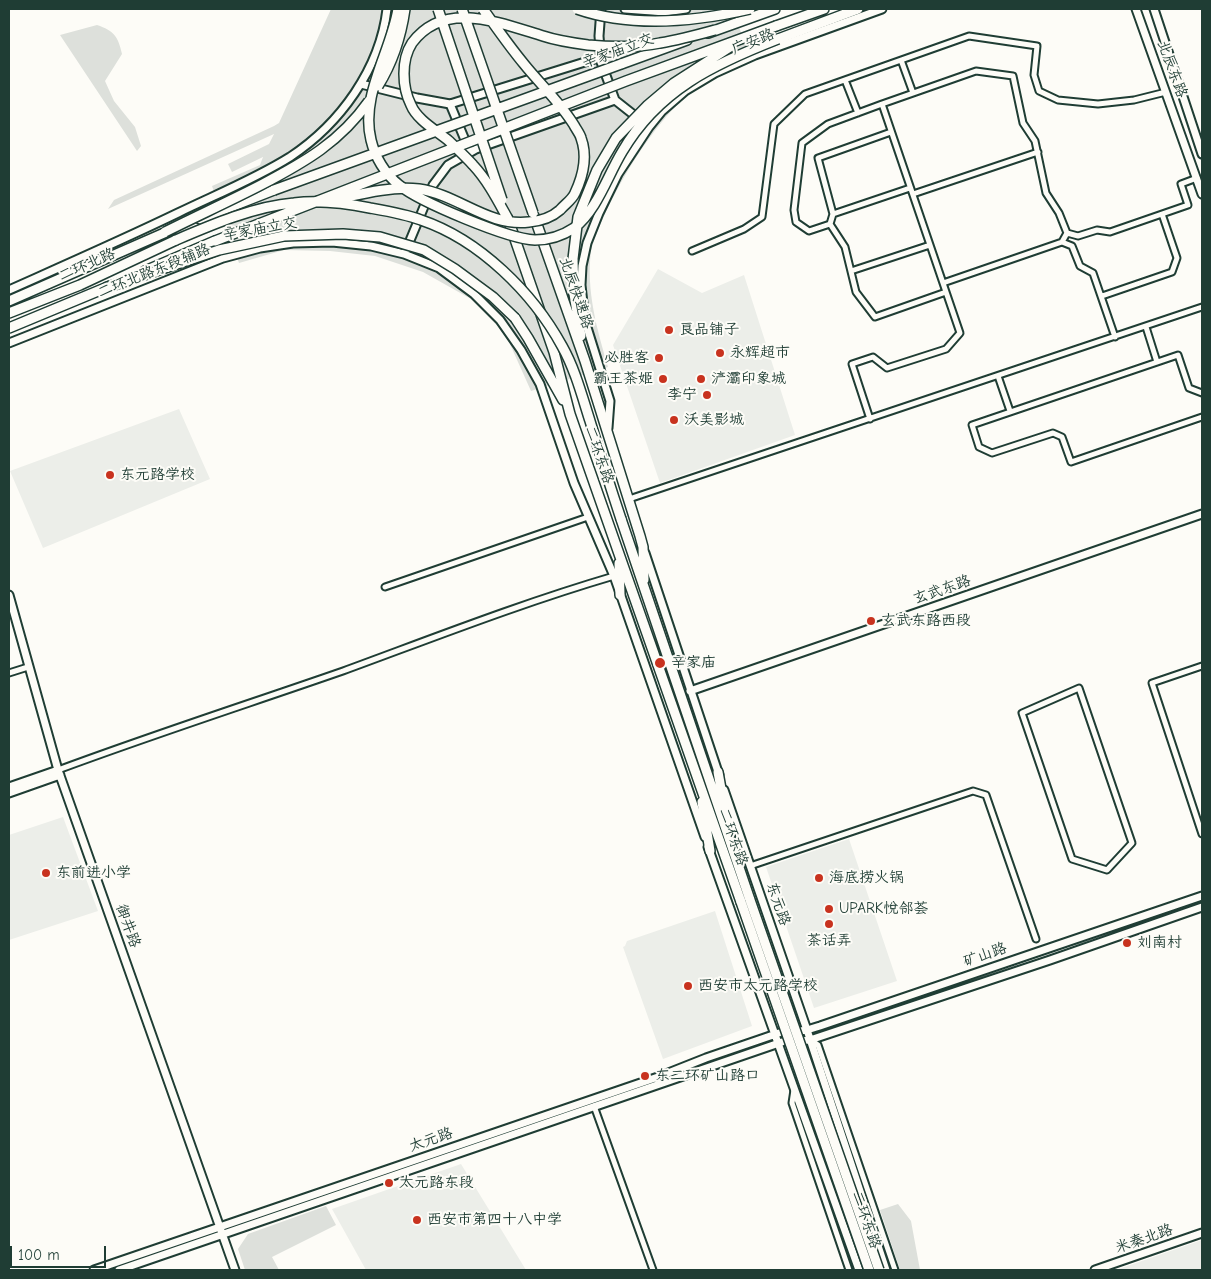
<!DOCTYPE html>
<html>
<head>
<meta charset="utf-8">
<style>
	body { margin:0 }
	#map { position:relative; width:1211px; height:1279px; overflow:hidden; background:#fdfcf7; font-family:"Comic Neue",sans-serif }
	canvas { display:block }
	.frame { position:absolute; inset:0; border:10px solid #1f3d34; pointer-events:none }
	.scale { position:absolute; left:10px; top:1246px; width:96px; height:22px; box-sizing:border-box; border:2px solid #1f3d34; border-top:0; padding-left:6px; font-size:15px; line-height:18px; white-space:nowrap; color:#1f3d34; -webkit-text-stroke:4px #fdfcf7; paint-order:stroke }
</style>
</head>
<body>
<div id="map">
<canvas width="1211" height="1279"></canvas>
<div class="frame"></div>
<div class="scale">100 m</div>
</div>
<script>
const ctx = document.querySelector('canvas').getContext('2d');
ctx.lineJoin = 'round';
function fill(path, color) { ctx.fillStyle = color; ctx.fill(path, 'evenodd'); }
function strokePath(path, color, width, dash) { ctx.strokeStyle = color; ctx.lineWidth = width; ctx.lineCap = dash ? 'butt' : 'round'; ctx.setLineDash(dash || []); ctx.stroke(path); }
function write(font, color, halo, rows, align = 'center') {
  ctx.font = font + ' "Comic Neue","LXGW WenKai TC",sans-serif'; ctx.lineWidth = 4; ctx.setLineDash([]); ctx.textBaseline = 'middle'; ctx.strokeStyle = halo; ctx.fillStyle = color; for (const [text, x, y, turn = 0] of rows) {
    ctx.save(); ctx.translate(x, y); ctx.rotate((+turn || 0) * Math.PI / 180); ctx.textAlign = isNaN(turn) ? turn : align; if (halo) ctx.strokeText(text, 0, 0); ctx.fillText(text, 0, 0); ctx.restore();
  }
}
const built = new Path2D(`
	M 658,269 L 702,293 L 744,275 L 795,435 L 660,483 L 613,345 Z
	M 179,409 L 210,479 L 43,548 L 10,471 Z
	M 63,817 L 98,911 L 9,940 L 9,835 Z
	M 849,839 L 897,981 L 814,1008 L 766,867 Z
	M 715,911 L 752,1026 L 663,1059 L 623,947 L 625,946 L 627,941 Z
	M 461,1164 L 526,1270 L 366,1270 L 332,1209 Z
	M 1202,1240 L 1202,1270 L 1116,1270 Z`);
const green = new Path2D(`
	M 331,9 L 731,9 L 753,60 C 727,72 699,84 678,104 C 646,136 613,191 597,233 C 595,238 592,245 591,251 C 586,291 597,329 608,367 L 531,391 L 505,333 L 471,299 L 423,272 L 375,256 L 330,251 L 284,250 L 239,263 L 212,186 L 260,165 L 263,157 L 232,172 L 228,164 L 269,144 L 274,134 L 108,209 L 114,200 L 274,126 L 279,123 Z
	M 97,25 C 114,31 118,36 122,54 L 105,81 L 114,101 L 135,127 L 141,146 L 137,151 L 60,35 Z
	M 898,1204 L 911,1221 L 920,1270 L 900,1270 L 880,1210 Z
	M 326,1206 L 336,1225 L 272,1257 L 279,1270 L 245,1270 L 238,1249 L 248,1234 Z`);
const street = new Path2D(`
	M 901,60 L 913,93
	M 845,80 L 858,113
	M 891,132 L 818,158 L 833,214 L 830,224 L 845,247 L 856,292 L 875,317 L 946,292
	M 913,194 L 1038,152
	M 833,214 L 910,188
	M 830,224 L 809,231 L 796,222 L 794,210 L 802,143 L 828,124 L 882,104
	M 1067,233 L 1078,236 L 1097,230 L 1110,232 L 1188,205 L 1181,184 L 1197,178
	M 692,251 L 744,229 L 762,217 L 774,124 L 805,94 L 969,36 L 1037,46 L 1034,75 L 1039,91 L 1058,100 L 1098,104 L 1134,100 L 1166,92
	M 851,271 L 930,245
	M 943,283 L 1062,242
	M 1102,296 L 1172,272 L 1177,258 L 1162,214
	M 1146,327 L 1157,362
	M 998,376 L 1010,411
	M 1202,393 L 1189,388 L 1178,355 L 972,425 L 979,447 L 992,453 L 1053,433 L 1062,437 L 1071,462 L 1202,417
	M 870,419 L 852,364 L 873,357 L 887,368 L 946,349 L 960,333 L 882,104 L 976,71 L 1013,76 L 1023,123 L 1035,141 L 1046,193 L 1059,213 L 1067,233 L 1062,242 L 1072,246 L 1080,266 L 1093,273 L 1115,337
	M 629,499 L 1202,307
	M 385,587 L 588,517
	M 1202,666 L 1152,683 L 1202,834
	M 9,673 L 28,667
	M 1079,688 L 1132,843 L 1107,870 L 1072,859 L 1022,713 Z
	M 58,770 C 152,735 248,704 343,671 C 433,638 522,603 614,576
	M 750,866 L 973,791 L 986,795 L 1036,939
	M 811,1040 L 818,1045 L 895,1270
	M 794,1090 L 792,1103 L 849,1270
	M 594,1106 L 653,1270`);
const secondary = new Path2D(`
	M 601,9 L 599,36 L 601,62 L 615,100 L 639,119
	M 625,9 L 665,12 L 686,9
	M 1136,9 L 1202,194
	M 1154,9 L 1202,154
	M 361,84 L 417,98 L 450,104 L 601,57
	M 450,104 L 470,152
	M 406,250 L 433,185 L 448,165 L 476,149 L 615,100
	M 9,290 C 65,265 122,240 178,213 C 215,195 255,179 290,157 C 340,124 380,69 387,9
	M 9,343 L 223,258 L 260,248 L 293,243 L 332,242 L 371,246 L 404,254 L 439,268 L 474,294 L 500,320 L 521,350 L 540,384 L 574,483 L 614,576 L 705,837
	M 608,428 L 610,401 L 585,321 L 581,285 L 582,266 L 587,243 L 599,213 L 618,174 L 649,127 L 662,111 L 685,91 L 715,73 L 755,55 L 882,9
	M 645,553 L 719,775
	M 9,595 L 58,770 L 235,1270
	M 690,691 L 1202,514
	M 9,787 L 58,770
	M 724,790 L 807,1030 L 886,1270
	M 9,793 L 60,775
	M 708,847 L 859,1270
	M 792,1032 L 807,1030 L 820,1026 L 1202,896
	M 796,1041 L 810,1040 L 1050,960 L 1202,907
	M 94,1270 L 658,1077 L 706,1058 L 779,1033
	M 119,1270 L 782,1042
	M 1095,1270 L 1202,1233`);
const highway = new Path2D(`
	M 776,26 L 824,9
	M 708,33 L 775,9
	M 778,39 L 858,9
	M 621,64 L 687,40
	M 534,216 L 585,361 L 640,536 L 643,547 L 644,580
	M 200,219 L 274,190
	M 508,219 L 554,352 L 570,414 L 741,902
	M 573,259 L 574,294 L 581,336
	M 145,271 L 215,241
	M 9,301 L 171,230
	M 9,313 L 80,285 L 176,240
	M 515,318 L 528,338 L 563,400
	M 9,328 L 110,286
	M 621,519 L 750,900
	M 619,563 L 620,595
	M 718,772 L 727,822
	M 702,802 L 710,851`);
const highwayBridge = new Path2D(`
	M 398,9 C 391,52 360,95 371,140 C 375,157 385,174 399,185 C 420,202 508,239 535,240 C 548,240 562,236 574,228 C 597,210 607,177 622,152 C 658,90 714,64 778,39
	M 438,9 L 502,200
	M 462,9 L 533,213
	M 577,9 C 632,28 694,22 750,9
	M 378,86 C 393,62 401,37 405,9
	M 274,190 L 621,64
	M 333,200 C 361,194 390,186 419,189 C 459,195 488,227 529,222 C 541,221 551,218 560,210 C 565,204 572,200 575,193 C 583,176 588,157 581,138 C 580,134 576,129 574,125 C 560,102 540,84 524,64 C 509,46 496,27 483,9
	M 508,219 C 498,201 488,181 473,165 C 466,157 457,149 449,141 C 437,131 417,120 411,105 C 402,87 401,60 412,43 C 444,0 497,22 543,36 C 558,41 573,43 588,45 C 611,47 637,48 660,43 C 678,40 697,35 715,30
	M 165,232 C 197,216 230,201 261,185 C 305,162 340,142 369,101
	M 176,240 C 211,225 255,206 294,203 C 319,200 345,203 370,208 C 387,211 405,214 421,220 C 480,240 533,293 562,346 C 575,369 582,396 590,421 C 600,454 610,486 621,519
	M 215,241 L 626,81 L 776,26
	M 573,259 L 578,217 L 597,170 L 616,138 L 648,105 L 674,83 L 730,47
	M 105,288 L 219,250 L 284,236 L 343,234 L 380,237 L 424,250 L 455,269 L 493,297 L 515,318
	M 750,900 L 879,1270
	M 741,902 L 869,1270`);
const markers = [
	[669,330,5,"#c8321e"],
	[720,353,5,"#c8321e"],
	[659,358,5,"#c8321e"],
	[663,379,5,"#c8321e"],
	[701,379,5,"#c8321e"],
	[707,395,5,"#c8321e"],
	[674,420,5,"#c8321e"],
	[110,475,5,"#c8321e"],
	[871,621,5,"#c8321e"],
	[660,663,6,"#c8321e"],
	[46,873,5,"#c8321e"],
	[819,878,5,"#c8321e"],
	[829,909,5,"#c8321e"],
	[829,924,5,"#c8321e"],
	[1127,943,5,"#c8321e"],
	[688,986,5,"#c8321e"],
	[645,1076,5,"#c8321e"],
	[389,1183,5,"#c8321e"],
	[417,1220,5,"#c8321e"]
];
const streetNames = [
	["广安路",753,42,-22],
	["辛家庙立交",618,51,-20],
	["北辰东路",1172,69,70],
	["辛家庙立交",260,229,-10],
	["二环北路",87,265,-24],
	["二环北路东段辅路",154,271,-22],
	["北辰快速路",576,293,71],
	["二环东路",599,455,71],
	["玄武东路",942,590,-19],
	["二环东路",733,837,71],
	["东元路",778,904,71],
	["御井路",128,926,70],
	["矿山路",985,955,-19],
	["太元路",431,1140,-19],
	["二环东路",866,1220,71],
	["米秦北路",1144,1239,-19]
];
const poiNames = [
	["良品铺子",679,330],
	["永辉超市",730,353],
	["必胜客",649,358,"right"],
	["霸王茶姬",653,379,"right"],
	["浐灞印象城",711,379],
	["李宁",697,395,"right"],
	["沃美影城",684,420],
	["东元路学校",120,475],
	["玄武东路西段",881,621],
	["辛家庙",671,663],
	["东前进小学",56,873],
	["海底捞火锅",829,878],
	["UPARK悦邻荟",839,909],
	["茶话弄",829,941,"center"],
	["刘南村",1137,943],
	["西安市太元路学校",698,986],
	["东二环矿山路口",655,1076],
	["太元路东段",399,1183],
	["西安市第四十八中学",427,1220]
];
fill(built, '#eceee9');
fill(green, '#dde0db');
strokePath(street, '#1f3d34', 9);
strokePath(secondary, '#1f3d34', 11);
strokePath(highway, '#1f3d34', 12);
strokePath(street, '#fdfcf7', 5);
strokePath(secondary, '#fdfcf7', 7);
strokePath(highway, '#fdfcf7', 9);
strokePath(highwayBridge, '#1f3d34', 12, []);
strokePath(highwayBridge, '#fdfcf7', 9);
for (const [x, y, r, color] of markers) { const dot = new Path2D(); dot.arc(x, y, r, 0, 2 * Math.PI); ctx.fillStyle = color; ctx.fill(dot); strokePath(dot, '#fdfcf7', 2); }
write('15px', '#1f3d34', '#fdfcf7', streetNames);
write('15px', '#1f3d34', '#fdfcf7', poiNames, 'left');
</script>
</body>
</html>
